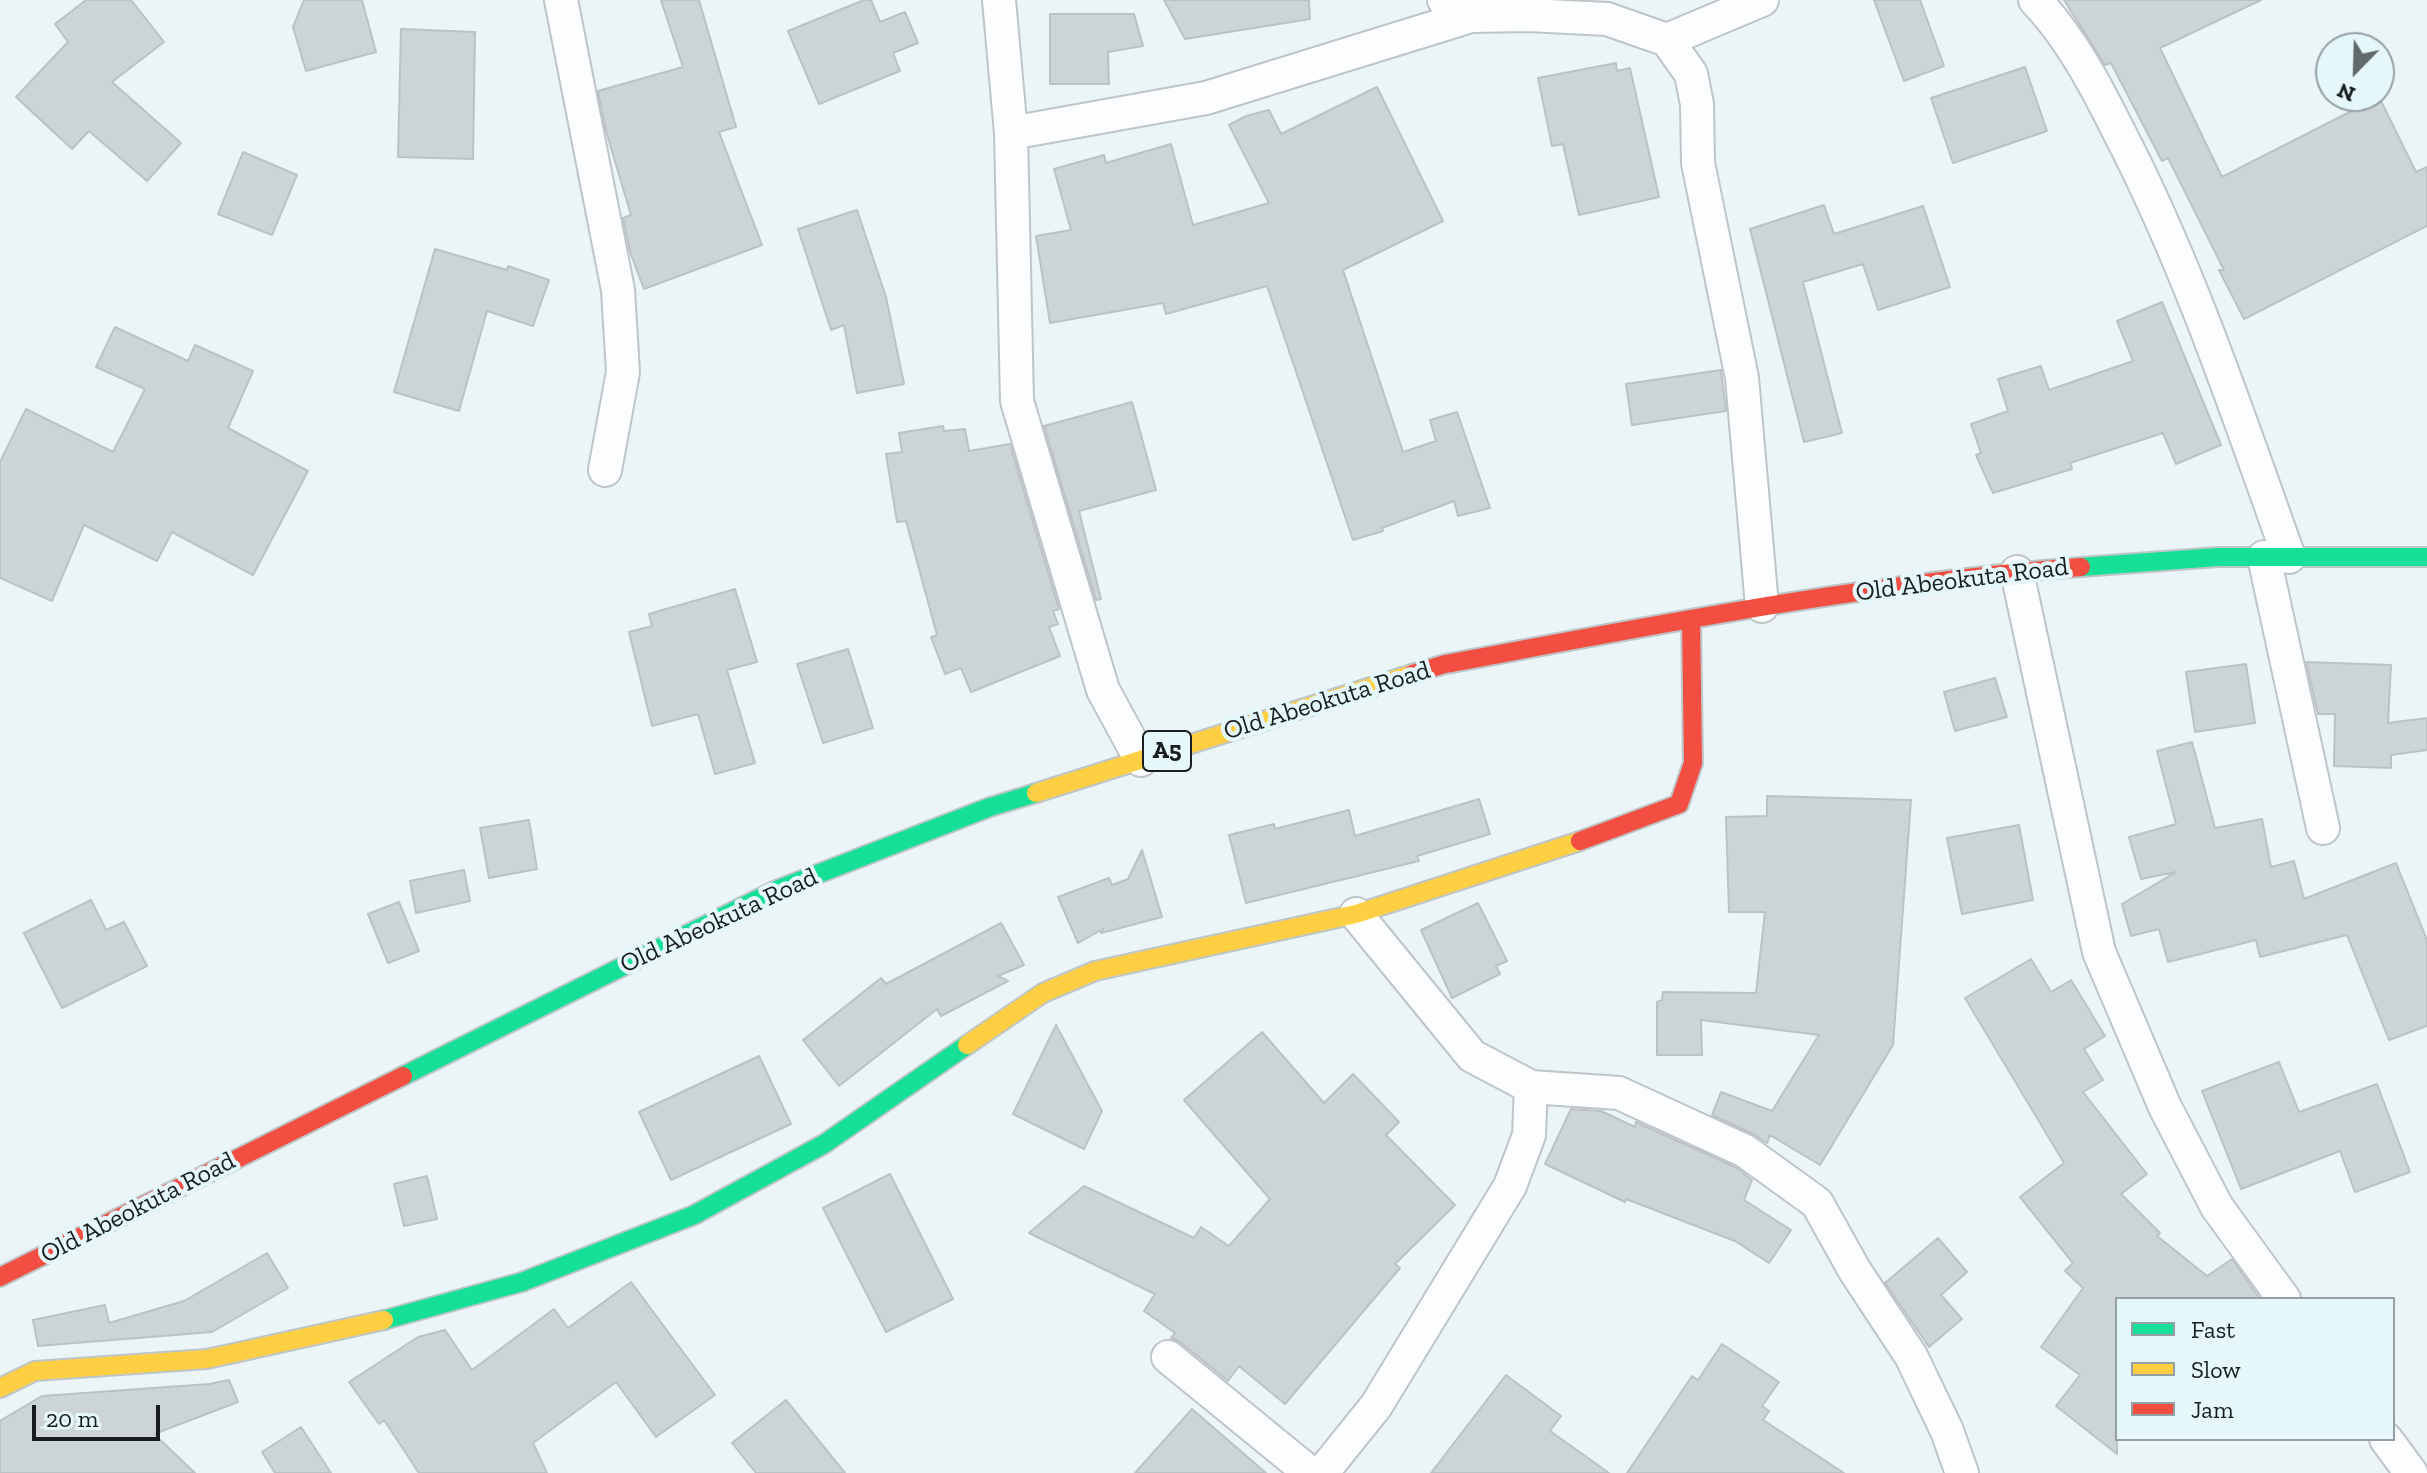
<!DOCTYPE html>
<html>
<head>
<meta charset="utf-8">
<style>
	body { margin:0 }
	#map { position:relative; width:2427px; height:1473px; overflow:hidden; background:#ebf4f6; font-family:"Zilla Slab",serif }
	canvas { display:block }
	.legend { position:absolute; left:2115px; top:1297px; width:280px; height:144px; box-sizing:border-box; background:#e6f7fb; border:2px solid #94a0a3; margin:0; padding:10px 14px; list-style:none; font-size:24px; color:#181e1f }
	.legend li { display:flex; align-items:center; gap:16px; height:40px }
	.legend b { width:40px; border:2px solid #94a0a3 }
	.north { position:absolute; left:2315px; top:32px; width:80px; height:80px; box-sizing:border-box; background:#e6f7fb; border:2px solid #94a0a3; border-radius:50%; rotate:203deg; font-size:22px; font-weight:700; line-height:32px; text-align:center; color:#181e1f }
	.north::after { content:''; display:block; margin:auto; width:28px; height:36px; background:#62696a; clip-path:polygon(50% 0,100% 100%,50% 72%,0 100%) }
	.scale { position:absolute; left:32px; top:1405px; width:128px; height:36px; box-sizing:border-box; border:4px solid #181e1f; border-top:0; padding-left:10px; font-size:24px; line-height:28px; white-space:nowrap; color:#181e1f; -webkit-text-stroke:6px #e6f7fb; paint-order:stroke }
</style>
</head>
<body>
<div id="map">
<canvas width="2427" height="1473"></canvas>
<ul class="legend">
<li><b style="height:10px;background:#16e098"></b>Fast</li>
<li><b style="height:10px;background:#ffcf43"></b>Slow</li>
<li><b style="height:10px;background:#f24e42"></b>Jam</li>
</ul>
<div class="north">N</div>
<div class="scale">20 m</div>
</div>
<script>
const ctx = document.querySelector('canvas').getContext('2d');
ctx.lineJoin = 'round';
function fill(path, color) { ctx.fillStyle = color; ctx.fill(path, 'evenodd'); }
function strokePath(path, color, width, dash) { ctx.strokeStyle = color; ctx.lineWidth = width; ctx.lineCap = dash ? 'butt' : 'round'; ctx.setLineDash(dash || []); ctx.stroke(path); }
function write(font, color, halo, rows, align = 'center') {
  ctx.font = font + ' "Zilla Slab",serif'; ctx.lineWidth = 8; ctx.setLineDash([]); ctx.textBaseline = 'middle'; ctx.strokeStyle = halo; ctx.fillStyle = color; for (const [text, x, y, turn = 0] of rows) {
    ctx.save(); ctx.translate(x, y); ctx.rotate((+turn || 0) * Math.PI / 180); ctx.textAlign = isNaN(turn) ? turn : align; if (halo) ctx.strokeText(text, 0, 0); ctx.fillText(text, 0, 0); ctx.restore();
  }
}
const building = new Path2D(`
	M 86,0 L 131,0 L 164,42 L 112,82 L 181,143 L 147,181 L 89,131 L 72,149 L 16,97 L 68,42 L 55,24 Z
	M 304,0 L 362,0 L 376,52 L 306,71 L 293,27 Z
	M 661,0 L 699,0 L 736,127 L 719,132 L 762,245 L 644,289 L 630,252 L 623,218 L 631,215 L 606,131 L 598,91 L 683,67 Z
	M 864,0 L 871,0 L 880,22 L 905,12 L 918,43 L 893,53 L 900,71 L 819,104 L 788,31 Z
	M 1164,0 L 1309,0 L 1310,19 L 1185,39 Z
	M 1874,0 L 1920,0 L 1944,66 L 1904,81 Z
	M 2064,0 L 2261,0 L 2160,48 L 2222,177 L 2379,97 L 2416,172 L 2427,167 L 2427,226 L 2244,319 L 2219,270 L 2224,270 L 2168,158 L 2162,161 L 2111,63 L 2105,65 Z
	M 1050,14 L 1134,14 L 1143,46 L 1108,52 L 1109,84 L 1050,84 Z
	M 401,29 L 475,32 L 473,159 L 398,157 Z
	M 1616,63 L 1617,71 L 1630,68 L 1659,197 L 1579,215 L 1563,144 L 1552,146 L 1538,78 Z
	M 2025,67 L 2047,131 L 1953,163 L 1931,98 Z
	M 1377,87 L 1443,221 L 1343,270 L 1403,452 L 1436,441 L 1430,420 L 1457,412 L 1490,508 L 1458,516 L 1454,501 L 1382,528 L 1383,531 L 1353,540 L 1267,286 L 1166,314 L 1163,303 L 1050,323 L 1036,236 L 1071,230 L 1054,169 L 1104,155 L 1106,163 L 1171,144 L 1193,225 L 1269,203 L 1229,125 L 1246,116 L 1269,110 L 1281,134 Z
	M 243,152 L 297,175 L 272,235 L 218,214 Z
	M 1824,205 L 1834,234 L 1923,206 L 1950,287 L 1878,310 L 1863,264 L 1803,282 L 1842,433 L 1804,442 L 1750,229 Z
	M 857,210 L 886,297 L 904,384 L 857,393 L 844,325 L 831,330 L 798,229 Z
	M 435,249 L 507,270 L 508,266 L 549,280 L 533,326 L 487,311 L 459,411 L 394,392 Z
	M 2162,302 L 2221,445 L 2176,464 L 2163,433 L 2070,463 L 2072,469 L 1993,493 L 1976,455 L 1981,453 L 1971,424 L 2008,411 L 1998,379 L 2041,366 L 2049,390 L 2133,361 L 2117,321 Z
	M 115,327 L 188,361 L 195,345 L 253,371 L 228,428 L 308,471 L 253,575 L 172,532 L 157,561 L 84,525 L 52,601 L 0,578 L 0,462 L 26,409 L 113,452 L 145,389 L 96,367 Z
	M 1721,370 L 1726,411 L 1632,425 L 1626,384 Z
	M 1132,402 L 1156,490 L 1079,511 L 1101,599 L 1096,600 L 1044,426 Z
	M 943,426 L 944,431 L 965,429 L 969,451 L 1010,444 L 1059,609 L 1053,611 L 1058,624 L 1049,627 L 1060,656 L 971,692 L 961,668 L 945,674 L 931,637 L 937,635 L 906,521 L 897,522 L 886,454 L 902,452 L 899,433 Z
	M 735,589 L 757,662 L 727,670 L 755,763 L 715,774 L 698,714 L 652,726 L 629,632 L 652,626 L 649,614 Z
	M 848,649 L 873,728 L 823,743 L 797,664 Z
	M 2306,662 L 2391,665 L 2388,723 L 2427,718 L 2427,750 L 2391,755 L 2391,768 L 2334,766 L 2335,714 L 2318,714 Z
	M 2246,664 L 2255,723 L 2195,732 L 2186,672 Z
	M 1995,678 L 2007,717 L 1955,731 L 1944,692 Z
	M 2192,742 L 2215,828 L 2262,819 L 2271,867 L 2294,861 L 2304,899 L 2396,863 L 2427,940 L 2427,1026 L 2389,1040 L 2347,935 L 2260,957 L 2256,940 L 2168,962 L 2159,929 L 2131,936 L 2122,904 L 2176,872 L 2141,879 L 2129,837 L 2176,824 L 2157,751 Z
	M 1767,796 L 1911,800 L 1893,1045 L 1820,1165 L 1770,1135 L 1767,1143 L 1753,1134 L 1712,1115 L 1721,1092 L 1772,1111 L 1819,1035 L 1701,1020 L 1702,1055 L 1657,1055 L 1657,1002 L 1662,1000 L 1663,992 L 1756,993 L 1765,912 L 1729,912 L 1726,817 L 1767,816 Z
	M 1479,799 L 1490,834 L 1417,856 L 1419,861 L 1246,903 L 1229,835 L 1274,824 L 1275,829 L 1349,810 L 1355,836 Z
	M 529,820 L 537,869 L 489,878 L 480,828 Z
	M 2019,825 L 2033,900 L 1962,914 L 1947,838 Z
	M 1142,850 L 1162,917 L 1101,933 L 1103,929 L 1078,943 L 1058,897 L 1109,878 L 1112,885 L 1128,879 Z
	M 464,870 L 470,901 L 416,913 L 410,881 Z
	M 91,900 L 106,930 L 124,922 L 147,966 L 62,1008 L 24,933 Z
	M 399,902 L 419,951 L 388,963 L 368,914 Z
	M 1478,903 L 1507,961 L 1496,966 L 1500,974 L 1452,998 L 1421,930 Z
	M 1001,923 L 1024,965 L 998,976 L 1008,981 L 941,1016 L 937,1009 L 839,1086 L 803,1040 L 881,978 L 886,984 Z
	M 2031,959 L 2051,992 L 2071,980 L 2105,1036 L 2084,1049 L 2103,1080 L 2083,1092 L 2147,1174 L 2121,1194 L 2160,1233 L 2157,1236 L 2207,1276 L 2232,1259 L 2260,1299 L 2117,1299 L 2117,1454 L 2056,1406 L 2080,1375 L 2041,1347 L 2083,1288 L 2065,1271 L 2073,1263 L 2020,1197 L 2064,1163 L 1965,998 Z
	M 1056,1025 L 1102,1111 L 1084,1149 L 1013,1114 Z
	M 1262,1032 L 1324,1103 L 1353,1074 L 1399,1122 L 1386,1135 L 1455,1205 L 1395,1264 L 1400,1268 L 1285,1404 L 1239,1366 L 1228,1381 L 1180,1342 L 1171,1338 L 1175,1333 L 1144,1311 L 1155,1294 L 1029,1233 L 1084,1186 L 1194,1238 L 1201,1227 L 1229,1246 L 1270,1199 L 1184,1100 Z
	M 759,1056 L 791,1124 L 671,1180 L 639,1112 Z
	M 2279,1062 L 2299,1112 L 2377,1084 L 2410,1172 L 2355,1192 L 2340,1151 L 2241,1189 L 2202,1091 Z
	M 1571,1109 L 1601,1111 L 1635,1127 L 1636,1122 L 1735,1167 L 1752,1180 L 1744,1200 L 1791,1230 L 1769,1263 L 1735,1241 L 1626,1199 L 1625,1202 L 1545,1164 Z
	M 890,1174 L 953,1299 L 886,1332 L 823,1208 Z
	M 427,1176 L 437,1219 L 404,1226 L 394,1184 Z
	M 1938,1238 L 1967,1272 L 1941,1295 L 1962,1319 L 1929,1347 L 1885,1283 Z
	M 267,1253 L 288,1288 L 212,1332 L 38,1346 L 33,1320 L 105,1305 L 109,1323 L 184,1301 Z
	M 631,1282 L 715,1395 L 656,1437 L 616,1382 L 533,1443 L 547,1473 L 419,1473 L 384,1420 L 379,1424 L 349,1382 L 418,1337 L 445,1330 L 472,1370 L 554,1309 L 568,1328 Z
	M 1722,1344 L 1779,1382 L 1762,1406 L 1769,1411 L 1763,1420 L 1844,1473 L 1627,1473 L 1692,1376 L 1698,1380 Z
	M 1506,1375 L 1561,1416 L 1550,1431 L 1609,1473 L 1431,1473 Z
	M 229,1380 L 238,1402 L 154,1434 L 195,1473 L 0,1473 L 0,1421 L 42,1396 L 209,1384 Z
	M 786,1400 L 845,1473 L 756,1473 L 732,1443 Z
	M 1192,1409 L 1266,1473 L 1135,1473 Z
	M 301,1427 L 331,1473 L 275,1473 L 262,1452 Z`);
const street = new Path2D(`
	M 561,0 L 618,290 L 623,372 L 605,470
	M 999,0 L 1011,133 L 1017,401 L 1103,690 L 1141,760
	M 1444,0 L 1471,16 L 1528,15 L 1607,19 L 1667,40 L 1691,74 L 1697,104 L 1698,163 L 1742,378 L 1762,606
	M 2035,0 C 2069,35 2095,84 2117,128 C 2188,264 2237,412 2289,557
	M 1667,40 L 1762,0
	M 1011,133 L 1206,98 L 1471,16
	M 2264,557 L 2323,828
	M 2017,572 L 2099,952 L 2165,1107 L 2217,1207 L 2284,1299
	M 1531,1087 L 1619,1093 L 1745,1151 L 1817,1203 L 1855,1271 L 1911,1356 L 1947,1431 L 1962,1473
	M 1168,1357 L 1310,1473
	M 2386,1439 L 2411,1473
	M 1322,1473 L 1376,1406 L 1510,1186 L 1529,1135 L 1531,1087 L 1472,1056 L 1356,914`);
const fast = new Path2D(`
	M 2081,567 L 2218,557 L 2427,557
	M 403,1076 L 774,891 L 990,807 L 1036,793
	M 384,1320 L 522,1282 L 694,1215 L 824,1144 L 967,1045`);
const slow = new Path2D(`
	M 1036,793 L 1412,674
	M 967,1045 L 1043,993 L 1095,971 L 1356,914 L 1580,841
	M 0,1388 L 35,1371 L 207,1359 L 384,1320`);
const jam = new Path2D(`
	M 1412,674 L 1445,664 C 1656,625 1867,583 2081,567
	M 1580,841 L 1679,804 L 1693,763 L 1691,619
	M 0,1277 L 403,1076`);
const shields = [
	[1167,751,48]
];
const shieldNames = [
	["A5",1167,751]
];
const streetNames = [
	["Old Abeokuta Road",1962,580,-7],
	["Old Abeokuta Road",1327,701,-17],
	["Old Abeokuta Road",719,921,-25],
	["Old Abeokuta Road",138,1208,-27]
];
fill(building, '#cdd4d6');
strokePath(building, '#bbc2c3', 2);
strokePath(street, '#bec5c7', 36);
strokePath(fast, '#bec5c7', 22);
strokePath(slow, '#bec5c7', 22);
strokePath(jam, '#bec5c7', 22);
strokePath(street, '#fcfdfe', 32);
strokePath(fast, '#16e098', 18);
strokePath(slow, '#ffcf43', 18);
strokePath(jam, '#f24e42', 18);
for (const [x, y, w] of shields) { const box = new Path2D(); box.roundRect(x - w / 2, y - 20, w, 40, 6); ctx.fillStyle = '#e6f7fb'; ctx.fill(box); strokePath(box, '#181e1f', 2); }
write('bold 24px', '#181e1f', null, shieldNames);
write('26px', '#181e1f', '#e6f7fb', streetNames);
</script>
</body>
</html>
